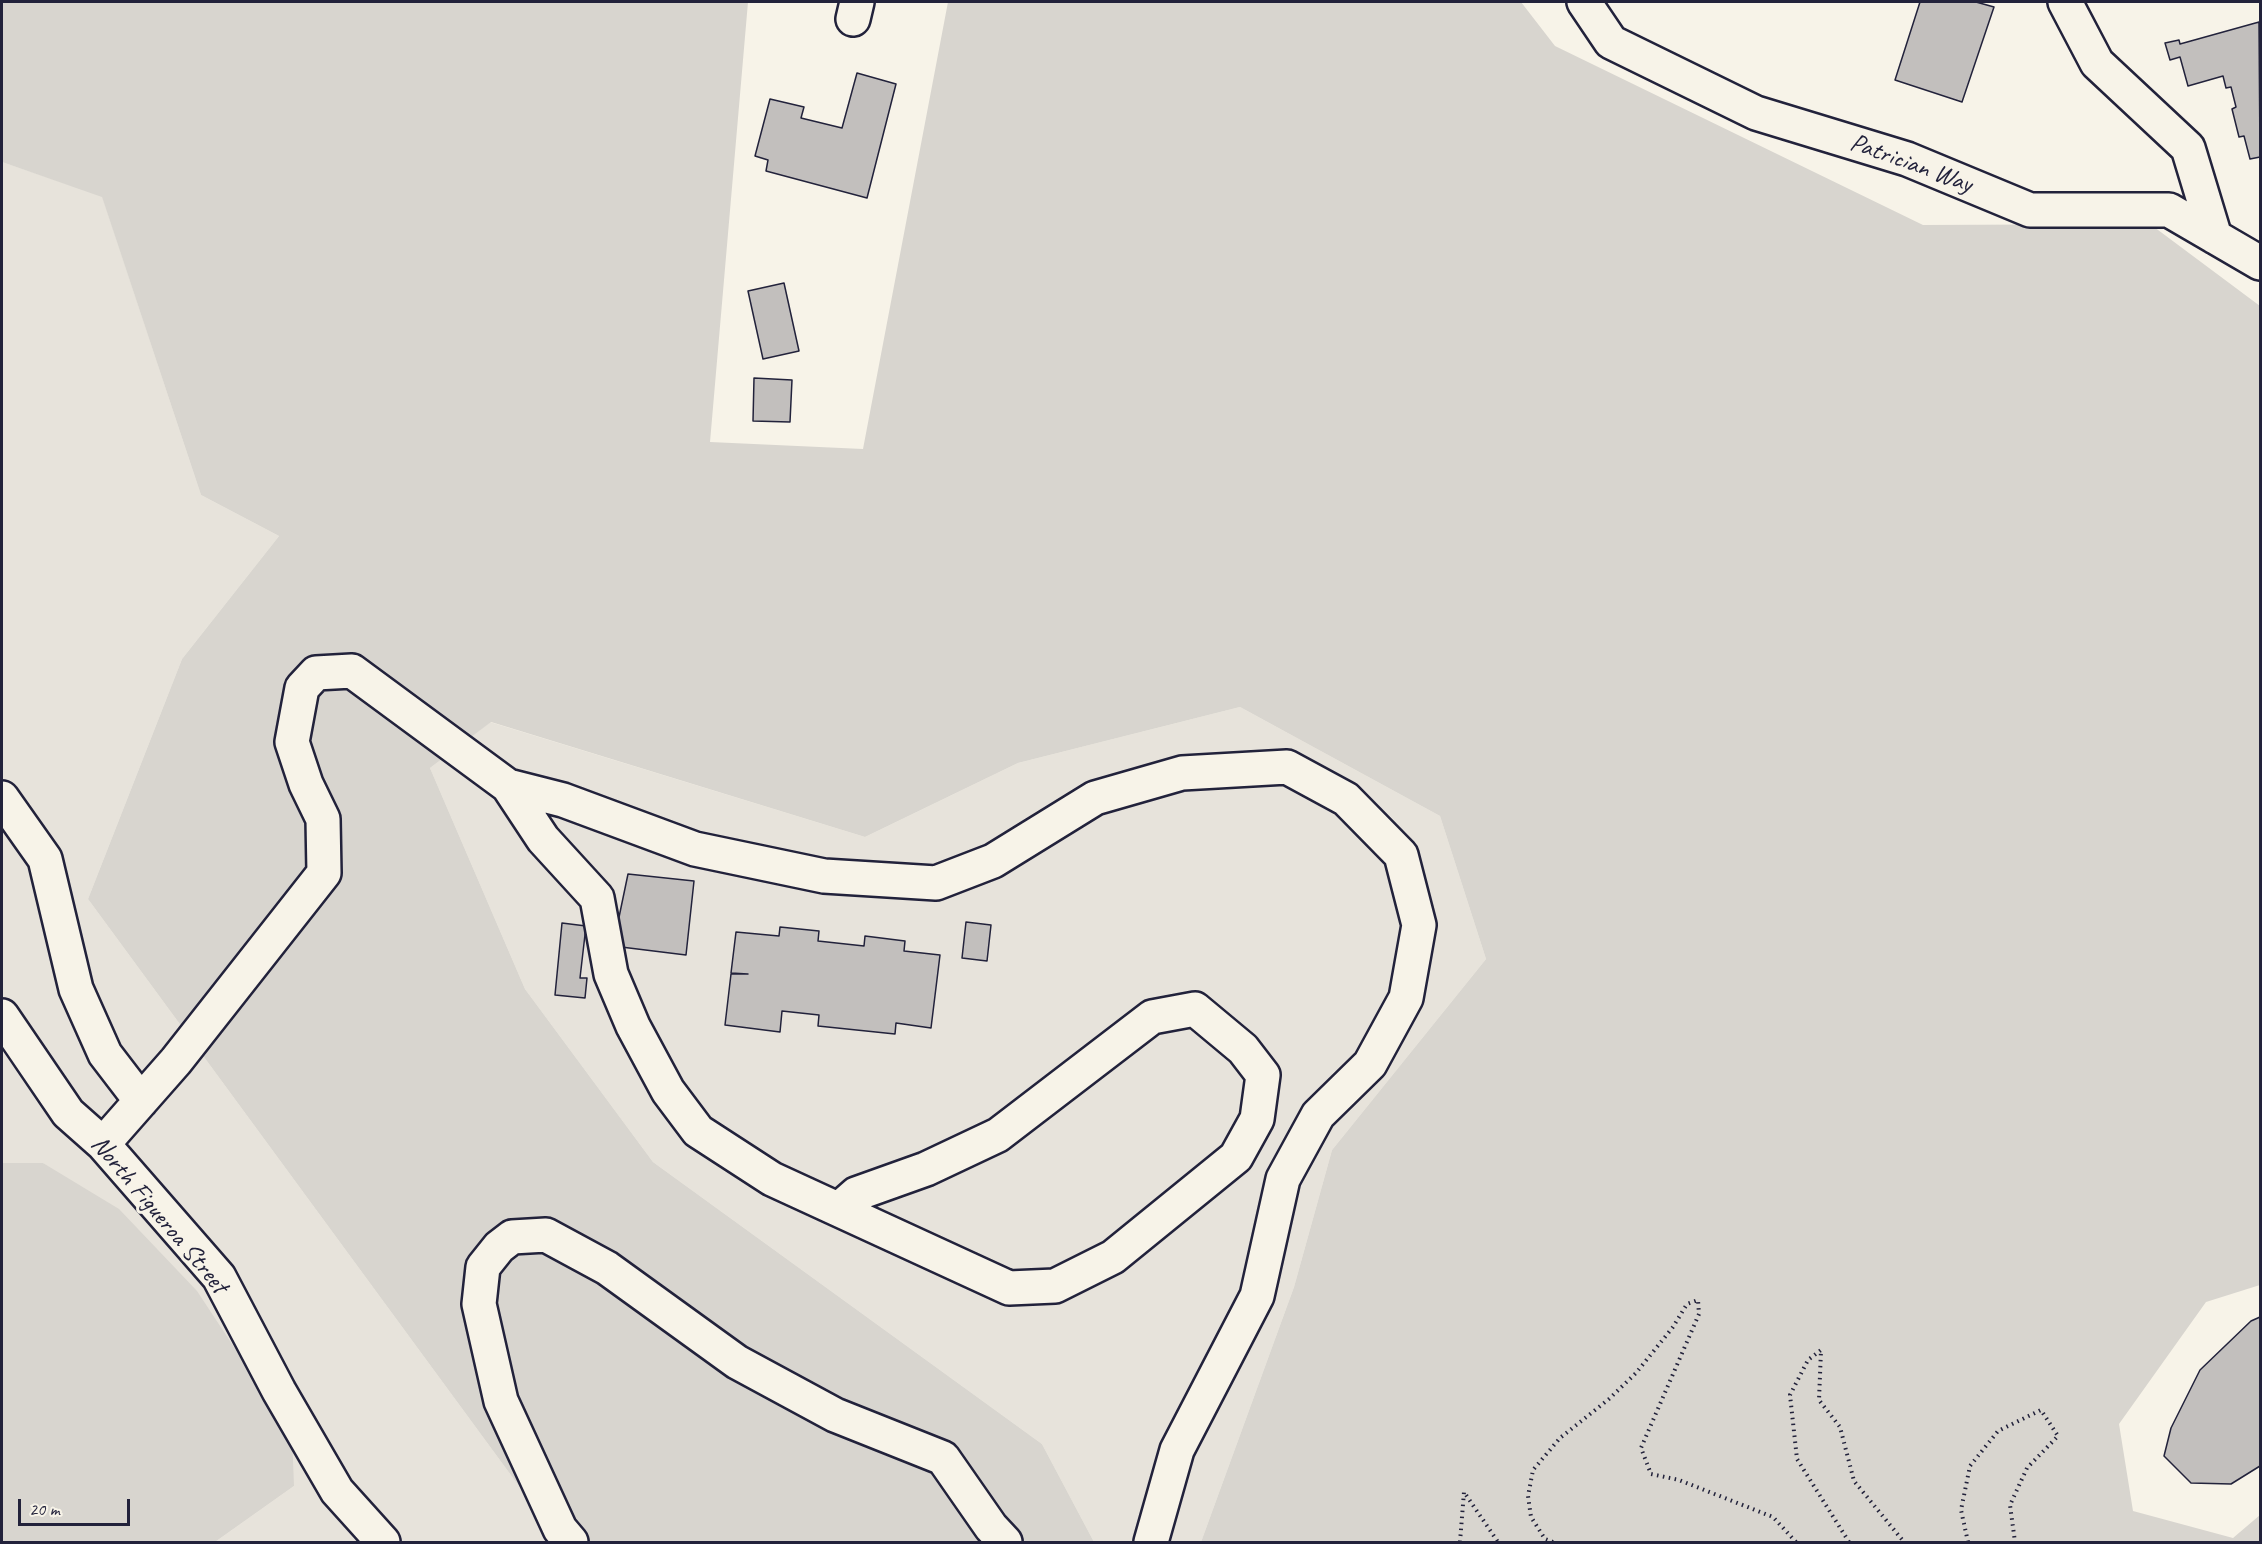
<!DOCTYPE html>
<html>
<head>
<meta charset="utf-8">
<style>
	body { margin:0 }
	#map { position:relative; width:2262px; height:1544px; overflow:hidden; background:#f7f3e8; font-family:Caveat,sans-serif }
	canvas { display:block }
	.frame { position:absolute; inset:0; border:3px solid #22223b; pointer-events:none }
	.scale { position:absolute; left:18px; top:1499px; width:112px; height:27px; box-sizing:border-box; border:3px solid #22223b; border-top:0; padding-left:8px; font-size:18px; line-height:21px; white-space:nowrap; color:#22223b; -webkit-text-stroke:4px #f7f3e8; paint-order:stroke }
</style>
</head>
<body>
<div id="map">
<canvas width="2262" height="1544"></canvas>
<div class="frame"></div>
<div class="scale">20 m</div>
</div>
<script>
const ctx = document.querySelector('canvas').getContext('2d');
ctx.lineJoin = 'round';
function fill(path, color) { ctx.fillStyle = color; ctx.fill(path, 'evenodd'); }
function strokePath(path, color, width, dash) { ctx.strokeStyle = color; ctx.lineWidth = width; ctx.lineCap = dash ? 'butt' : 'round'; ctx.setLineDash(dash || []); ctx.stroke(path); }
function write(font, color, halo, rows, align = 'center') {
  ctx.font = font + ' Caveat,sans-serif'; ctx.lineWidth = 6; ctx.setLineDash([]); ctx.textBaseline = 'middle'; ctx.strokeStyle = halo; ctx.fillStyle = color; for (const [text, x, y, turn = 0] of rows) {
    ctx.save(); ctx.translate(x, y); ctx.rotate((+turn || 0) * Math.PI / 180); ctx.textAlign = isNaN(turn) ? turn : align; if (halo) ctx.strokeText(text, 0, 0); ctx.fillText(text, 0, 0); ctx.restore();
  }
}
const built = new Path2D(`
	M 2,162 L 102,196 L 201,495 L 279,536 L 182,659 L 88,899 L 560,1542 L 215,1542 L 294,1486 L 43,1163 L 2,1163 Z
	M 1240,707 L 1440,816 L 1486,959 L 1332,1150 L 1294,1287 L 1201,1542 L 1094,1542 L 1042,1444 L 653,1162 L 525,989 L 430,768 L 490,722 L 865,837 L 1018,763 Z`);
const green = new Path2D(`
	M 2,2 L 748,2 L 710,442 L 863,449 L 948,2 L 1521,2 L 1555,46 L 1923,225 L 2150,224 L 2260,306 L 2260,1285 L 2206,1302 L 2119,1424 L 2133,1511 L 2233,1538 L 2260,1515 L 2260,1542 L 1201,1542 L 1294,1287 L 1332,1150 L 1486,959 L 1440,816 L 1240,707 L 1018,763 L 865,837 L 491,722 L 430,768 L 525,989 L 653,1162 L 1042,1444 L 1094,1542 L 560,1542 L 88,899 L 182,659 L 279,536 L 201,495 L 102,197 L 2,162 Z
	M 2,1163 L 43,1163 L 119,1209 L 197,1291 L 292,1435 L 294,1486 L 215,1542 L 2,1542 Z`);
const building = new Path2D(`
	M 1920,2 L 1976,2 L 1994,7 L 1962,102 L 1895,80 Z
	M 2259,22 L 2260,157 L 2250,159 L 2244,136 L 2239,137 L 2232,109 L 2236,107 L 2231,87 L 2226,88 L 2223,76 L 2188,86 L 2180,57 L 2170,60 L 2165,43 L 2179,40 L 2180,44 Z
	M 857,73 L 896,84 L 867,198 L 766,171 L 768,160 L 755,156 L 770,99 L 804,107 L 801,118 L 842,128 Z
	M 784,283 L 799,351 L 763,359 L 748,291 Z
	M 754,378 L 792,380 L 790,422 L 753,421 Z
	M 628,874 L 694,881 L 686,955 L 613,946 Z
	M 966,922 L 991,925 L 987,961 L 962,958 Z
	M 562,923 L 586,926 L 580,978 L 587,978 L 585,998 L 555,995 Z
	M 780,927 L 819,931 L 818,941 L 864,946 L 865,936 L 905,941 L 904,951 L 940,955 L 931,1028 L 896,1023 L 895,1034 L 818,1026 L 819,1015 L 782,1011 L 780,1032 L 725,1025 L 731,974 L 748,974 L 731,973 L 736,932 L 779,936 Z
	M 2260,1317 L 2260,1466 L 2231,1484 L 2191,1483 L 2164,1456 L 2171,1428 L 2200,1370 L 2251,1321 Z`);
const path = new Path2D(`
	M 1460,1542 L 1464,1492 L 1498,1542
	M 1553,1542 L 1545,1539 L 1531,1517 L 1528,1496 L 1533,1470 L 1560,1438 L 1609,1399 L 1636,1373 L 1673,1327 L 1687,1304 L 1698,1300 L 1699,1314 L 1641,1448 L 1651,1474 L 1679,1480 L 1773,1517 L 1796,1542
	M 1849,1542 L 1797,1459 L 1790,1395 L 1808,1360 L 1821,1350 L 1819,1400 L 1840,1427 L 1854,1481 L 1904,1542
	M 1968,1542 L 1961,1510 L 1970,1466 L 1998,1431 L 2041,1410 L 2058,1436 L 2027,1468 L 2010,1505 L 2015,1542`);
const minor = new Path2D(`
	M 1584,2 L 1611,42 L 1756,113 L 1907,159 L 2030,210 L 2169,210 L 2260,263
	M 2065,2 L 2097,63 L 2188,148 L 2215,237
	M 853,19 L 857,2
	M 508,786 L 543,839 L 597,898 L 611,974 L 633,1026 L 668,1091 L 698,1131 L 772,1179 L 1009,1288 L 1055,1286 L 1113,1257 L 1236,1157 L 1257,1119 L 1263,1075 L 1243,1049 L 1195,1009 L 1152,1017 L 998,1135 L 926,1169 L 856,1194 L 839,1209
	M 2,798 L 45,859 L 76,989 L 105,1054 L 141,1101
	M 2,1016 L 68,1113 L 103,1144 L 219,1277 L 279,1391 L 337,1491 L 383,1542
	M 103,1144 L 176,1061 L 324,873 L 323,819 L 306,784 L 292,742 L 302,688 L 316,673 L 352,671 L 508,786 L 563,800 L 695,849 L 824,876 L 936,883 L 993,861 L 1095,798 L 1182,773 L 1287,767 L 1346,799 L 1401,855 L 1419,925 L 1406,998 L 1370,1064 L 1318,1115 L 1283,1179 L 1257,1296 L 1177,1450 L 1151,1542
	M 571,1542 L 560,1529 L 501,1401 L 479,1304 L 483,1267 L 499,1247 L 512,1237 L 546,1235 L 607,1268 L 737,1362 L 835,1415 L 943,1458 L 991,1527 L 1005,1542`);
const streetNames = [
	["Patrician Way",1911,164,20],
	["North Figueroa Street",159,1215,50]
];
fill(built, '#e7e3db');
fill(green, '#d8d5cf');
fill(building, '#c2bfbd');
strokePath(building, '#22223b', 1.5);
strokePath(minor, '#22223b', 38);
strokePath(path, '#22223b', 4, [1.5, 4.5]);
strokePath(minor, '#f7f3e8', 33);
write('26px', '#22223b', '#f7f3e8', streetNames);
</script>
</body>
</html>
